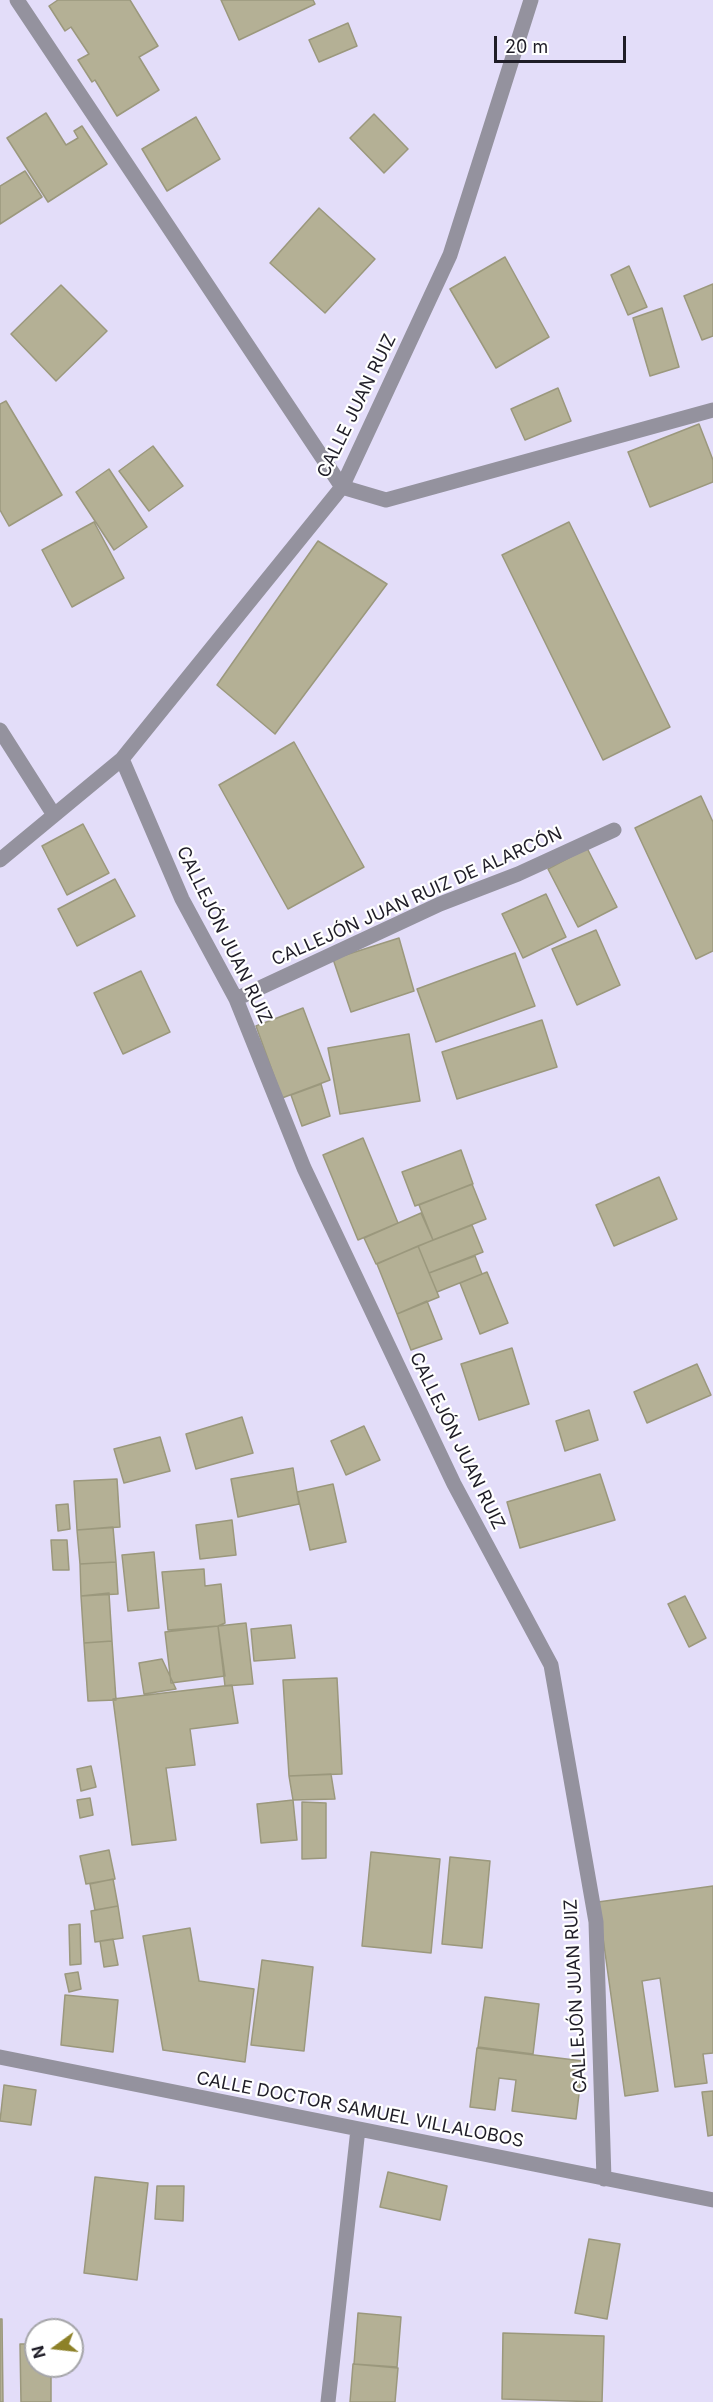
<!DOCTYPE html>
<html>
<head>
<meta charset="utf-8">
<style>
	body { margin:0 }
	#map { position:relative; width:713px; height:2402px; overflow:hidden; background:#e3ddf9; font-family:Inter,sans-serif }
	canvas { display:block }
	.north { position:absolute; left:24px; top:2318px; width:60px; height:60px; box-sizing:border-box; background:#fff; border:2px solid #a5a5a9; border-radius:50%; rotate:255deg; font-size:16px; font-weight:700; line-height:24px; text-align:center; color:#1f1d27 }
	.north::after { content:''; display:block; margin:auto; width:21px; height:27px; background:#8d8128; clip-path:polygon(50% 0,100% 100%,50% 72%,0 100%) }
	.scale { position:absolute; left:494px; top:36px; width:132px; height:27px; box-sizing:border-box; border:3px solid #1f1d27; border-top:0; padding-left:8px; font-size:18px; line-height:21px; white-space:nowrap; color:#1f1d27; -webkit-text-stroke:4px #fff; paint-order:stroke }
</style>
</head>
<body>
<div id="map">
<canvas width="713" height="2402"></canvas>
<div class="north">N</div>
<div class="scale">20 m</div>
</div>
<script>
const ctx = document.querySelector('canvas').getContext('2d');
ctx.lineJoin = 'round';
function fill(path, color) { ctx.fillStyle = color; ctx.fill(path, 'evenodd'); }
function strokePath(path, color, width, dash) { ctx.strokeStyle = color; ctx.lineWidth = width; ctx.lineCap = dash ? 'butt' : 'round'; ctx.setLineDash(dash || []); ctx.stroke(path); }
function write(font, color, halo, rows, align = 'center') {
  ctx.font = font + ' Inter,sans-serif'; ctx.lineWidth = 4.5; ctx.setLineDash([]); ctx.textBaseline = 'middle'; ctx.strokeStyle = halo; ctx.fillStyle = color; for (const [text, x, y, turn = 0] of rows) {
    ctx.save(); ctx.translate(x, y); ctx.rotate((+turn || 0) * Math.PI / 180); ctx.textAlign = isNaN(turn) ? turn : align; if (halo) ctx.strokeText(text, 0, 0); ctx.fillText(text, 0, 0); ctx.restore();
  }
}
const building = new Path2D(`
	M 58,0 L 130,0 L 158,46 L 139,57 L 159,90 L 117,116 L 95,80 L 92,82 L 78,60 L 89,54 L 71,27 L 65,31 L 49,6 Z
	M 221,0 L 313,0 L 315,4 L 239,40 Z
	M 348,23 L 357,46 L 319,62 L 309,40 Z
	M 46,113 L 66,145 L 78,138 L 74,131 L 82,126 L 107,164 L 48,202 L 7,138 Z
	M 374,114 L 408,149 L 384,173 L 350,138 Z
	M 196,117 L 220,159 L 167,191 L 142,149 Z
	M 25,171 L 42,197 L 0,224 L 0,186 Z
	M 319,208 L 375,259 L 325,313 L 270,263 Z
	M 505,257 L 549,337 L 496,368 L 450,289 Z
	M 629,266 L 647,307 L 628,315 L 611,275 Z
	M 713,284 L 713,336 L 702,340 L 684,296 Z
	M 61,285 L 107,331 L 56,381 L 11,334 Z
	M 662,308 L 679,367 L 650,376 L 633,318 Z
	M 558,388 L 571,421 L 525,440 L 511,409 Z
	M 6,401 L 62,495 L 9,526 L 0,510 L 0,404 Z
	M 699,424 L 713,460 L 713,482 L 650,507 L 628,452 Z
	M 153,446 L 183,486 L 149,511 L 119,471 Z
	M 109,469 L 147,527 L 114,550 L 76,492 Z
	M 94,522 L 124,578 L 72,607 L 42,550 Z
	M 569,522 L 670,727 L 603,760 L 502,555 Z
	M 318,541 L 387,584 L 275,734 L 217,685 Z
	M 294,742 L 364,867 L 288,909 L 219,785 Z
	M 701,796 L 713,822 L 713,951 L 696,959 L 635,828 Z
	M 83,824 L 109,873 L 67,895 L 42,846 Z
	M 587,848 L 617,907 L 578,927 L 548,869 Z
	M 115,879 L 135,916 L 77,946 L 58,909 Z
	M 546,894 L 566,937 L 523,958 L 502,914 Z
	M 596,930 L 620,985 L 577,1005 L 552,949 Z
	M 399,938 L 414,991 L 351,1012 L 333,959 Z
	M 515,953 L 535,1006 L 436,1042 L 417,989 Z
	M 141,971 L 170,1032 L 123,1054 L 94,993 Z
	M 303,1008 L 330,1080 L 282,1098 L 256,1026 Z
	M 542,1020 L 557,1067 L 457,1099 L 442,1052 Z
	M 409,1034 L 420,1101 L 340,1114 L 328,1048 Z
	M 321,1084 L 330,1116 L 302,1126 L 291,1095 Z
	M 363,1138 L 398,1223 L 358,1240 L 323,1155 Z
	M 461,1150 L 473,1184 L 415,1206 L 402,1172 Z
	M 659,1177 L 677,1219 L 614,1246 L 596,1205 Z
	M 472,1184 L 486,1219 L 433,1240 L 419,1205 Z
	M 421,1213 L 433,1240 L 376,1264 L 364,1238 Z
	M 472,1225 L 483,1252 L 429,1273 L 418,1246 Z
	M 418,1246 L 439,1297 L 397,1314 L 377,1264 Z
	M 475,1256 L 482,1274 L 437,1292 L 429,1273 Z
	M 487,1272 L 508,1323 L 480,1334 L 460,1283 Z
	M 427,1301 L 442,1339 L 411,1350 L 397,1314 Z
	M 512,1348 L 529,1404 L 479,1420 L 461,1364 Z
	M 697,1364 L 711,1395 L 647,1423 L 634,1392 Z
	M 589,1410 L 598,1440 L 565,1451 L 556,1421 Z
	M 242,1417 L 253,1453 L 196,1469 L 186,1434 Z
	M 364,1426 L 380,1460 L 346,1475 L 331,1441 Z
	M 160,1437 L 170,1471 L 124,1483 L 114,1449 Z
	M 293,1468 L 299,1504 L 238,1517 L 231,1479 Z
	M 600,1474 L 615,1520 L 520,1548 L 507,1502 Z
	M 117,1479 L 120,1527 L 77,1530 L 74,1481 Z
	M 333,1484 L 346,1542 L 310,1550 L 297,1492 Z
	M 68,1504 L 70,1529 L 58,1531 L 56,1505 Z
	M 232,1520 L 236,1555 L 200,1559 L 196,1525 Z
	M 113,1527 L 116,1562 L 80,1564 L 77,1530 Z
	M 51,1540 L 67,1540 L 69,1570 L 53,1570 Z
	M 154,1552 L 159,1608 L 128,1611 L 122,1555 Z
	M 116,1562 L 118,1594 L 81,1596 L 80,1564 Z
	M 204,1569 L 205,1586 L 221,1584 L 225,1623 L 218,1626 L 168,1630 L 162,1572 Z
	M 109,1593 L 112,1641 L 84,1643 L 81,1596 Z
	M 685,1596 L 706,1638 L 689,1647 L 668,1604 Z
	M 246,1623 L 253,1684 L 225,1686 L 218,1626 Z
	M 291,1625 L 295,1658 L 254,1661 L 251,1629 Z
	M 218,1626 L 225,1676 L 171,1683 L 165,1632 Z
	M 112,1641 L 116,1700 L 88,1701 L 84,1643 Z
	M 162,1659 L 176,1689 L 144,1694 L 139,1663 Z
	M 337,1678 L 342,1774 L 289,1776 L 283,1680 Z
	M 232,1685 L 238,1723 L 190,1729 L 195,1765 L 166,1768 L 176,1840 L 132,1845 L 113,1699 Z
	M 91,1766 L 96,1787 L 81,1791 L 77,1769 Z
	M 331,1774 L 335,1799 L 293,1800 L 289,1776 Z
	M 90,1798 L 93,1815 L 80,1818 L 77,1800 Z
	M 293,1800 L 297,1840 L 261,1843 L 257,1804 Z
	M 302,1802 L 326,1803 L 326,1858 L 302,1859 Z
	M 109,1850 L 115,1879 L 86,1884 L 80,1856 Z
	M 371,1852 L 440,1859 L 431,1953 L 362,1946 Z
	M 450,1857 L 490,1861 L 482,1948 L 442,1944 Z
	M 113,1879 L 118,1906 L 95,1910 L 90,1884 Z
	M 713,1886 L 713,2053 L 703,2054 L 707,2083 L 675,2087 L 660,1978 L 642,1981 L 658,2091 L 625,2096 L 598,1902 Z
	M 118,1906 L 123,1938 L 95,1942 L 91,1911 Z
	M 80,1924 L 81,1964 L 70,1965 L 69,1925 Z
	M 190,1928 L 199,1981 L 254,1989 L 245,2062 L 163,2050 L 143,1936 Z
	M 113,1939 L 118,1965 L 104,1967 L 100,1941 Z
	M 262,1960 L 313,1967 L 304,2051 L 251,2045 Z
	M 78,1972 L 81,1989 L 69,1992 L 65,1974 Z
	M 65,1995 L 118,2000 L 113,2052 L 61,2045 Z
	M 485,1997 L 539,2004 L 533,2054 L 478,2047 Z
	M 477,2048 L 583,2061 L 576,2119 L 512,2111 L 516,2080 L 499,2078 L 495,2110 L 470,2107 Z
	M 4,2085 L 36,2090 L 31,2125 L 0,2121 Z
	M 713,2091 L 713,2135 L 708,2136 L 702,2092 Z
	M 388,2172 L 447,2186 L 440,2220 L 380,2207 Z
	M 95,2177 L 148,2183 L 137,2280 L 84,2273 Z
	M 157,2186 L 184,2186 L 183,2221 L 155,2219 Z
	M 589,2239 L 620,2244 L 607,2319 L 575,2313 Z
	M 358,2313 L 401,2317 L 397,2367 L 354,2364 Z
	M 0,2319 L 2,2319 L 3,2402 L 0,2402 Z
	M 503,2333 L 604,2336 L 602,2402 L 502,2399 Z
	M 20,2344 L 36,2344 L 36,2366 L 51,2366 L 51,2402 L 21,2402 Z
	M 353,2364 L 398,2368 L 395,2402 L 350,2402 Z`);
const minor = new Path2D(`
	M 17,0 L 342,487 L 386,500 L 713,410
	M 0,730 L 54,815
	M 122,759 L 182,899 L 236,999 L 304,1168 L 454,1484 L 551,1665 L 596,1922 L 604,2179
	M 0,860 L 122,759 L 342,487 L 450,255 L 531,0
	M 236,999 L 440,904 L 518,874 L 614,830
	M 0,2057 L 713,2200
	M 328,2402 L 358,2129`);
const streetNames = [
	["CALLE JUAN RUIZ",357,406,-64],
	["CALLEJÓN JUAN RUIZ DE ALARCÓN",417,897,-24],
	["CALLEJÓN JUAN RUIZ",224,935,64],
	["CALLEJÓN JUAN RUIZ",457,1441,64],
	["CALLEJÓN JUAN RUIZ",576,1996,-93],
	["CALLE DOCTOR SAMUEL VILLALOBOS",360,2110,11]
];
fill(building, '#b4b095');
strokePath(building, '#9b987d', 1.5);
strokePath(minor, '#94929e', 15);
write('18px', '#1f1d27', '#fff', streetNames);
</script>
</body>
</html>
